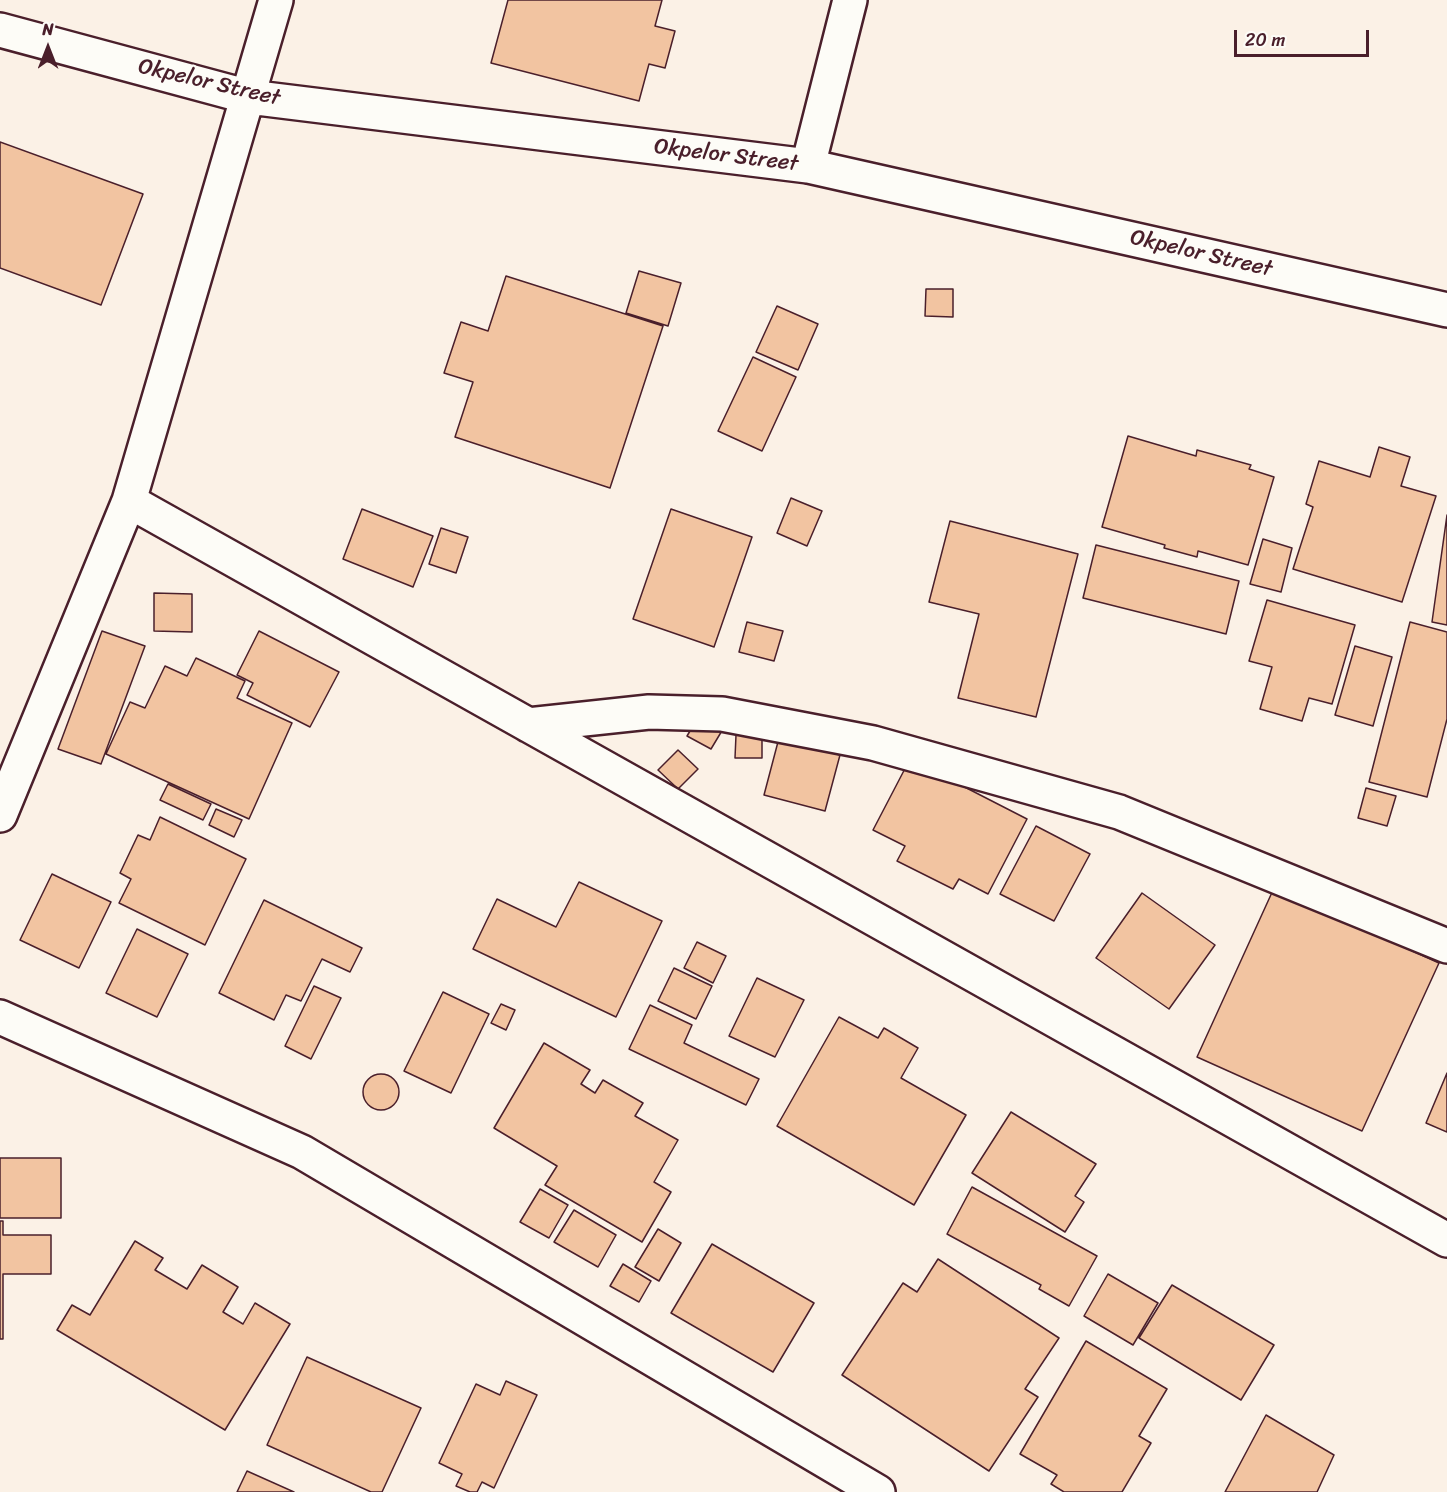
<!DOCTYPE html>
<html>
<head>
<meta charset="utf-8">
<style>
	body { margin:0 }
	#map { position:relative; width:1447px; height:1492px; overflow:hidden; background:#fbf1e6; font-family:Sriracha,sans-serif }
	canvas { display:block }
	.north { position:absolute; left:18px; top:18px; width:60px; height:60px; -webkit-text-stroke:4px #fdfcf7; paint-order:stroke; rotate:0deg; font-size:16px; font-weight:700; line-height:24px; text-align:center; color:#4a1f2b }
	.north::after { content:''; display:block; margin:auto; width:21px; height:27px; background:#4a1f2b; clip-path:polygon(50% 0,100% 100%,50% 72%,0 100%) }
	.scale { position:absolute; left:1234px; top:30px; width:135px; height:27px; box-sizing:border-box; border:3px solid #4a1f2b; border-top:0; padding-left:8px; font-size:18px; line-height:21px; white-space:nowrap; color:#4a1f2b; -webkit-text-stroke:4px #fdfcf7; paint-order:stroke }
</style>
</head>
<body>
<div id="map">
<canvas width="1447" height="1492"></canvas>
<div class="north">N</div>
<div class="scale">20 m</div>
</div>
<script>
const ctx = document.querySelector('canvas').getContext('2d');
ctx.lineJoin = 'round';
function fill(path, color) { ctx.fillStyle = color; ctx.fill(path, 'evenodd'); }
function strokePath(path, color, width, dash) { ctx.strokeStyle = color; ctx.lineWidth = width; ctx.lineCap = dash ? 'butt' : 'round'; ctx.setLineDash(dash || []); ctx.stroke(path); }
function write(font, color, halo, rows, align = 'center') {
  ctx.font = font + ' Sriracha,sans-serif'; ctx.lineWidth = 4.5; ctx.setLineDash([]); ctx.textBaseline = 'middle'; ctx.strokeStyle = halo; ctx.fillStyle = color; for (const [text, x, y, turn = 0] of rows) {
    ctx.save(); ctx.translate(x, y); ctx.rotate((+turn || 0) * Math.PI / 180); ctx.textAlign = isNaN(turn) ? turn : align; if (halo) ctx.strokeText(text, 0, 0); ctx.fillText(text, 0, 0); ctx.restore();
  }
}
const building = new Path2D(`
	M 508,0 L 662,0 L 655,26 L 675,31 L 665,68 L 649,64 L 639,101 L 491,63 Z
	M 0,142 L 143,194 L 101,305 L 0,268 Z
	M 639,271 L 681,283 L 668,326 L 626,313 Z
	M 506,276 L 663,326 L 610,488 L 455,437 L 473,382 L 444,373 L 461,322 L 488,331 Z
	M 926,289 L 953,289 L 953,317 L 925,316 Z
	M 777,306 L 818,324 L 798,370 L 756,352 Z
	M 753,357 L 796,377 L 762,451 L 718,431 Z
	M 1128,436 L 1196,456 L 1197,450 L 1251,465 L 1249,469 L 1274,477 L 1248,565 L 1198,551 L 1197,557 L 1164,548 L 1165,545 L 1102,527 Z
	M 1379,447 L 1410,457 L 1401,486 L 1436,496 L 1402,602 L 1293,569 L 1313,507 L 1306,504 L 1319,461 L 1370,477 Z
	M 791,498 L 822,511 L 807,546 L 777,533 Z
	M 362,509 L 433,536 L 413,587 L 343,559 Z
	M 671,509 L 752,537 L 714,647 L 633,619 Z
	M 1447,515 L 1447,625 L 1432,622 Z
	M 950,521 L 1078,554 L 1036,717 L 958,698 L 979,614 L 929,602 Z
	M 441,528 L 468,537 L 456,573 L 429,564 Z
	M 1263,539 L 1292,548 L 1281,592 L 1250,584 Z
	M 1096,545 L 1239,581 L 1226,634 L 1083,598 Z
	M 154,593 L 192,594 L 192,632 L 154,631 Z
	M 1267,600 L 1355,625 L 1332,704 L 1309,698 L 1302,721 L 1260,709 L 1272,667 L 1249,661 Z
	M 747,622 L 783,631 L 774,661 L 739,652 Z
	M 1410,622 L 1447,632 L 1447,719 L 1427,797 L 1369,782 Z
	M 102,631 L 145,646 L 101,764 L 58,749 Z
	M 259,631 L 339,672 L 310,727 L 247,695 L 253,683 L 237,675 Z
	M 1355,646 L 1392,657 L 1373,726 L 1335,715 Z
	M 196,658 L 245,681 L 237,698 L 292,723 L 249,819 L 106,754 L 130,702 L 145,708 L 165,666 L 187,676 Z
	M 699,716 L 723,729 L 711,749 L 687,736 Z
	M 736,735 L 762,735 L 762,758 L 735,758 Z
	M 779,738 L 840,755 L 825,811 L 764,795 Z
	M 678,750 L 698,769 L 678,789 L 658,770 Z
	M 910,759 L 1027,819 L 988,894 L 959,879 L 953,889 L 897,861 L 905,846 L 873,830 Z
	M 168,784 L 211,804 L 203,820 L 160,800 Z
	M 1366,788 L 1396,796 L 1387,826 L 1358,818 Z
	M 216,809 L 242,820 L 234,837 L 209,825 Z
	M 160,817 L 246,859 L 205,945 L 119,903 L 131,879 L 120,873 L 138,835 L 150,840 Z
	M 1036,826 L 1090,854 L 1054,921 L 1000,894 Z
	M 52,874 L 111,902 L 79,968 L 20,940 Z
	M 579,882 L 662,921 L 616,1017 L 473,949 L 497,899 L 556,927 Z
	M 1274,888 L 1439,963 L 1362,1131 L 1197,1057 Z
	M 1142,893 L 1215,945 L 1169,1009 L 1096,958 Z
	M 264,900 L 362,948 L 350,972 L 322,959 L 301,1001 L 286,995 L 274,1020 L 219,993 Z
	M 137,929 L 188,954 L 157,1017 L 106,993 Z
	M 697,942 L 726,956 L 713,983 L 684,968 Z
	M 674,968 L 712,986 L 696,1019 L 658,1001 Z
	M 757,978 L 804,1000 L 775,1057 L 729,1036 Z
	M 314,986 L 341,998 L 311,1059 L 285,1046 Z
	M 443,992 L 489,1014 L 451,1093 L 404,1071 Z
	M 501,1004 L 515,1010 L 506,1030 L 491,1023 Z
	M 650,1005 L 692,1025 L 684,1043 L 759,1079 L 746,1105 L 629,1049 Z
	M 839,1017 L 878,1038 L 884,1028 L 918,1048 L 901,1078 L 966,1115 L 914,1205 L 777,1126 Z
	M 544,1043 L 590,1070 L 581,1084 L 595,1093 L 603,1080 L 643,1103 L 635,1116 L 678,1140 L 654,1182 L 671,1192 L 642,1242 L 545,1185 L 557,1166 L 494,1128 Z
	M 1447,1073 L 1447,1132 L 1426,1123 Z
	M363 1092a18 18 0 1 1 36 0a18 18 0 1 1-36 0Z
	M 1011,1112 L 1096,1164 L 1075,1196 L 1084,1202 L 1065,1232 L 972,1173 Z
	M 0,1158 L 61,1158 L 61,1218 L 0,1218 Z
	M 972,1187 L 1097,1256 L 1069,1306 L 1039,1289 L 1041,1285 L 947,1234 Z
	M 540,1189 L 568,1205 L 549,1238 L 520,1222 Z
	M 574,1210 L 616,1235 L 598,1267 L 554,1242 Z
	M 0,1221 L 3,1221 L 3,1235 L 51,1235 L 51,1274 L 3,1274 L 3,1339 L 0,1339 Z
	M 658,1229 L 681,1243 L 659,1281 L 635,1267 Z
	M 135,1241 L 163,1258 L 155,1270 L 187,1289 L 202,1265 L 238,1287 L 223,1312 L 243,1324 L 255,1303 L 290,1324 L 225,1430 L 57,1330 L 72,1305 L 90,1315 Z
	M 712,1244 L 814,1303 L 773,1372 L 671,1313 Z
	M 938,1259 L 1059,1338 L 1025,1389 L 1038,1397 L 989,1471 L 842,1375 L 903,1283 L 917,1292 Z
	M 623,1264 L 651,1281 L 639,1302 L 610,1286 Z
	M 1108,1274 L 1158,1303 L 1133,1345 L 1084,1316 Z
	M 1172,1285 L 1274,1345 L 1241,1400 L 1139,1338 Z
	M 1086,1341 L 1167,1389 L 1139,1436 L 1151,1443 L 1122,1492 L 1064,1492 L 1051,1484 L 1057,1475 L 1020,1454 Z
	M 307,1357 L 421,1408 L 382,1492 L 371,1492 L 267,1445 Z
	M 506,1381 L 537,1395 L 494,1488 L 482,1482 L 477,1492 L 470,1492 L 456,1486 L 462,1474 L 439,1463 L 476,1384 L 500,1395 Z
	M 1266,1415 L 1334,1455 L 1317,1492 L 1225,1492 Z
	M 247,1471 L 294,1492 L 237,1492 Z`);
const minor = new Path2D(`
	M 0,30 L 249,97 L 808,166 L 1447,310
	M 808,166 L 850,0
	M 129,501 L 1447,1240
	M 528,725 L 649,712 L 722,714 L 873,743 L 1119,812 L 1447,946
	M 0,815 L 129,501 L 276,0
	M 0,1017 L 302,1152 L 878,1492`);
const streetNames = [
	["Okpelor Street",209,83,13],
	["Okpelor Street",726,156,7],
	["Okpelor Street",1201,254,13]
];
fill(building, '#f2c4a1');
strokePath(building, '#4a1f2b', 1.5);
strokePath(minor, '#4a1f2b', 38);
strokePath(minor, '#fdfcf7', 33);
write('22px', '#4a1f2b', '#fdfcf7', streetNames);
</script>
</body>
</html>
